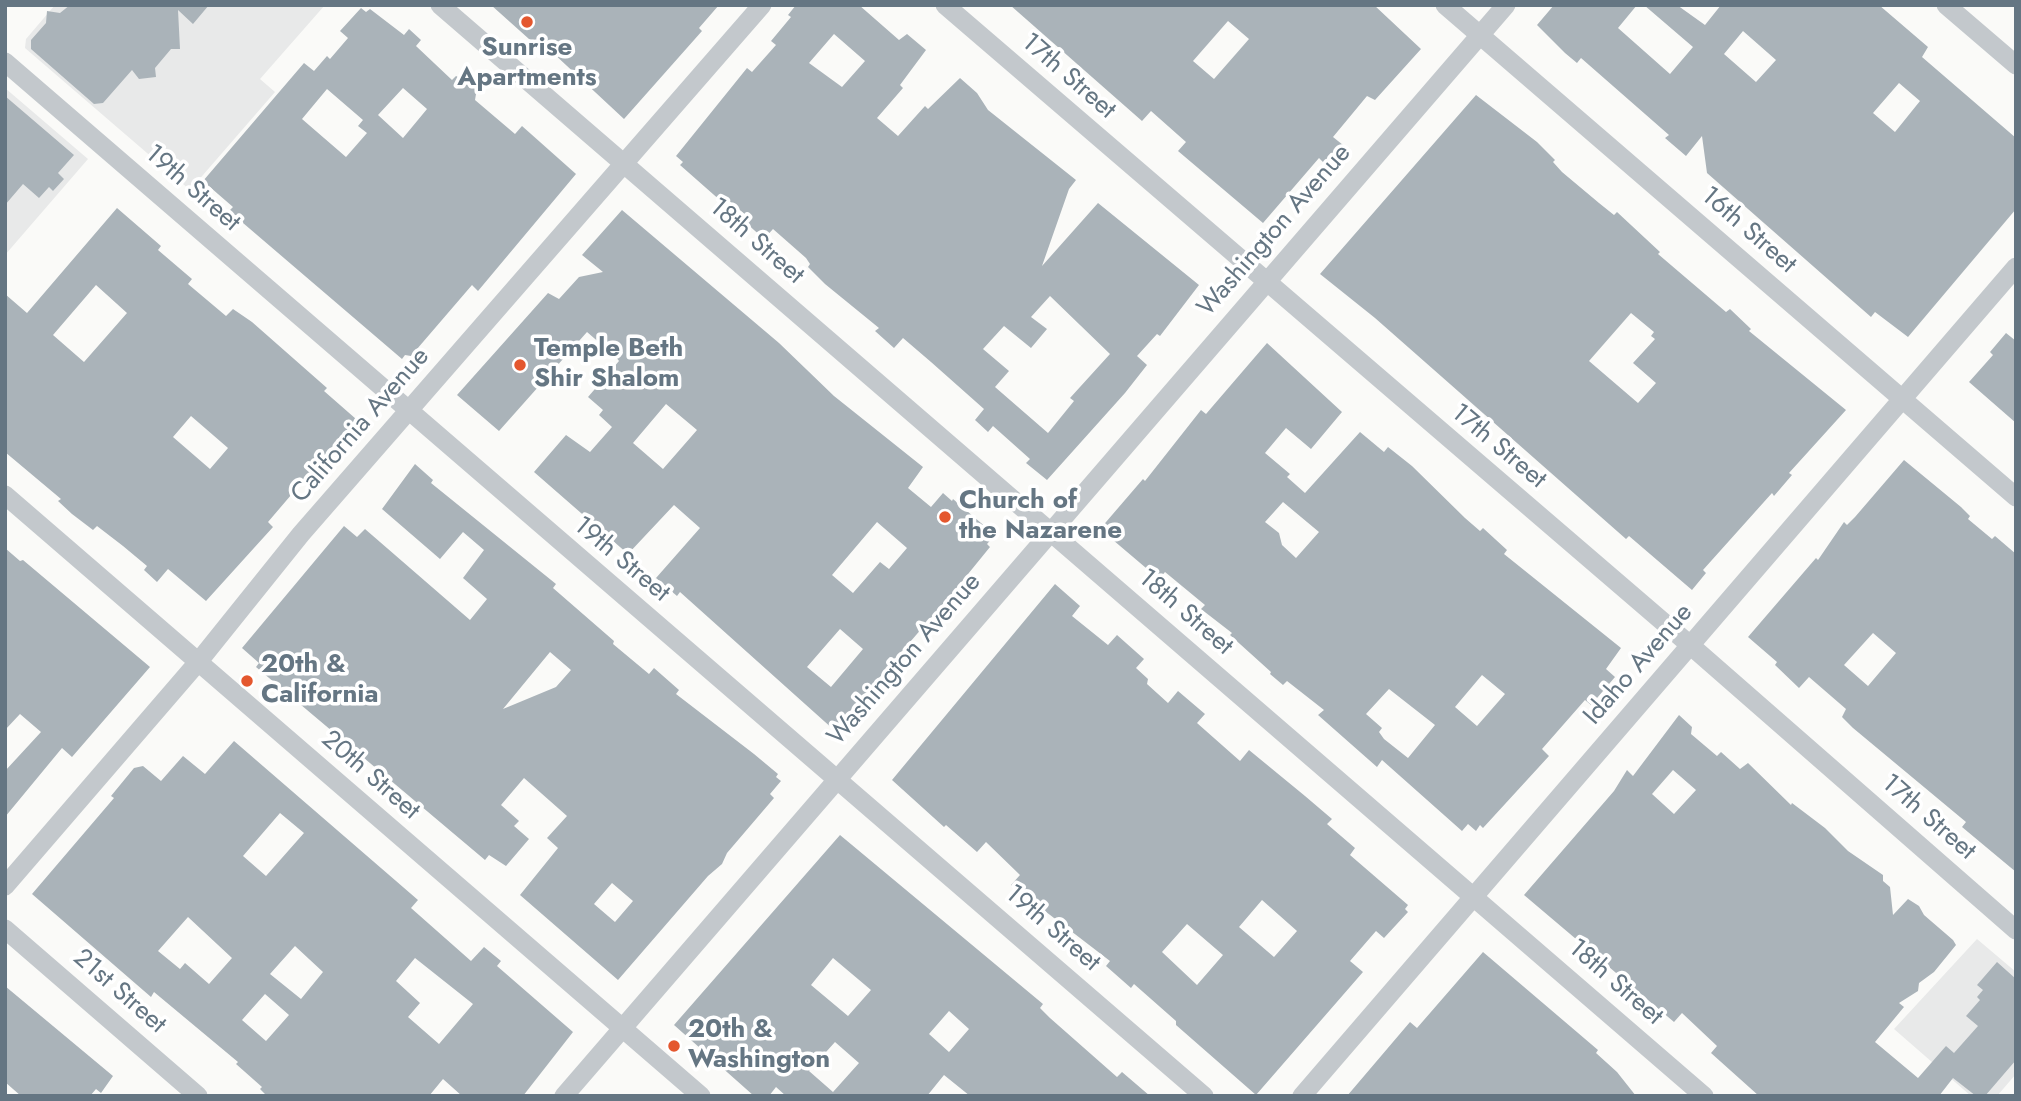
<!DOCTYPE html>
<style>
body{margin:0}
#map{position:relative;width:2021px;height:1101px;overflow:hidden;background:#fafaf8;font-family:Jost,sans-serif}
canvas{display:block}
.frame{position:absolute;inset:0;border:7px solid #657683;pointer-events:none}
</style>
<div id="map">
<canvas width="2021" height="1101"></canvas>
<div class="frame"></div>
</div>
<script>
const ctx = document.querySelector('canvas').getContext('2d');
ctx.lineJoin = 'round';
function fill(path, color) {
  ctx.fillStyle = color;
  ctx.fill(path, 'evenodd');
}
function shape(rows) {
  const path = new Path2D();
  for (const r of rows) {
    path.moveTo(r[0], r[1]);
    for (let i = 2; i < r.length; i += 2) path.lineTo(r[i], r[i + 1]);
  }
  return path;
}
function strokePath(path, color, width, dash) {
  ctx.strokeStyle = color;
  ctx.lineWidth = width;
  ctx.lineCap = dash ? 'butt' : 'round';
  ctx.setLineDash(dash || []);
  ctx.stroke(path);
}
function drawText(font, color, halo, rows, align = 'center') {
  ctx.font = font + ' Jost,sans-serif';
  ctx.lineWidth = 7;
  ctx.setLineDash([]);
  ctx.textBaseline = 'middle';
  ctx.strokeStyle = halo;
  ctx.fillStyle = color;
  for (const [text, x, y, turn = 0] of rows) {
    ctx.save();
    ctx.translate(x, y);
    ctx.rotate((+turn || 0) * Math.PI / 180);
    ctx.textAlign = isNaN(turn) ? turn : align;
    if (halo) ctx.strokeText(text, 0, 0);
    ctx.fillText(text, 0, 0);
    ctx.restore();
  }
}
fill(shape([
 [55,5,325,5,260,79,275,92,190,190,25,48,26,39],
 [5,88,88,159,5,255],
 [1977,939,2016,972,2016,1074,1997,1096,1971,1096,1894,1029]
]), '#e8e9e9');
fill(shape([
 [70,5,209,5,193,24,178,10,180,49,171,49,155,68,156,77,139,79,132,70,103,103,94,104,31,49,31,40,46,23,47,11,60,13],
 [491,5,719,5,699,28,702,31,624,119,552,52,529,39],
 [796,5,859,5,899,40,907,34,926,50,900,85,903,88,877,118,898,136,925,106,928,109,960,78,977,93,988,110,1076,180,1069,189,1042,266,1098,203,1199,285,1160,336,1157,334,1137,356,1147,365,1125,393,1047,480,1026,463,1030,459,993,426,988,432,975,420,984,409,931,362,903,338,894,348,875,331,879,328,825,284,808,267,810,264,806,258,773,229,764,239,744,221,748,217,726,198,722,202,680,165,683,162,676,156,747,68,752,72,776,45,771,41,791,17,788,15],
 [834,34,865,61,842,87,809,63],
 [1050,296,1110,354,1070,398,1074,401,1048,433,995,387,1009,371,983,349,1004,326,1031,348,1047,329,1031,317],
 [1010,5,1374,5,1421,49,1375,100,1367,96,1333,137,1343,145,1326,165,1319,158,1263,223,1178,151,1186,142,1151,111,1142,121],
 [1228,21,1249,39,1214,79,1193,61],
 [1554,5,1637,5,1618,28,1670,74,1693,47,1644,5,1677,5,1705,25,1721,5,1879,5,1928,47,1922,57,2016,138,2016,209,1908,337,1875,312,1871,317,1707,173,1702,136,1686,156,1665,138,1669,135,1581,58,1577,63,1565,53,1537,25],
 [1743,31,1776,60,1756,82,1724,54],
 [1899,83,1920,101,1895,132,1873,113],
 [361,8,366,12,370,9,404,35,409,29,421,40,416,46,452,80,456,76,462,79,464,77,477,88,475,100,515,134,522,126,576,174,478,291,472,285,411,356,405,355,402,359,229,211,233,207,203,181,304,63,314,71,327,56,330,59,348,38,340,31],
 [403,88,427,109,403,138,378,115],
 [327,89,363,120,358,126,367,133,346,157,302,119],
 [1476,95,1537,142,1555,160,1553,162,1562,172,1599,203,1614,215,1617,212,1660,252,1658,254,1726,312,1730,309,1751,329,1749,331,1846,410,1789,473,1792,475,1774,496,1772,493,1703,570,1706,573,1692,590,1629,536,1626,539,1375,318,1320,274],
 [1631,313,1654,332,1651,336,1655,339,1633,363,1656,383,1638,403,1589,361],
 [5,96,74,155,58,173,64,179,53,191,49,187,39,198,23,184,5,205],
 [117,208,161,246,158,250,192,279,188,284,226,316,233,309,252,322,327,388,324,391,356,419,268,522,273,527,206,601,168,569,157,582,144,570,147,566,123,546,97,526,93,530,72,514,58,501,61,499,5,452,5,294,27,313],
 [96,285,127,313,84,362,53,335],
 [191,416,228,448,210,469,173,437],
 [622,210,779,343,834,396,923,467,908,488,931,507,943,493,952,501,953,499,995,535,987,544,990,547,955,590,834,730,680,592,677,596,656,578,700,528,674,505,628,554,534,472,566,435,590,452,612,427,599,415,603,410,588,397,619,361,616,357,587,332,499,431,457,395,548,293,559,299,579,277,603,272,582,255],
 [666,404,697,430,663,469,633,443],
 [877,522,907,548,889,569,880,562,853,593,832,575],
 [840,629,863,649,831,687,807,667],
 [2006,333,2016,341,2016,423,1969,382,1993,355,1990,352],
 [1267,343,1342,412,1311,449,1286,428,1265,453,1290,474,1287,477,1305,493,1360,432,1384,452,1388,447,1412,466,1465,518,1480,531,1483,528,1507,550,1504,554,1621,648,1606,669,1615,677,1591,705,1585,700,1542,749,1549,756,1483,828,1480,825,1476,831,1468,824,1462,831,1382,760,1377,767,1318,715,1324,710,1287,681,1283,685,1270,674,1271,672,1230,635,1232,633,1201,609,1205,605,1165,572,1159,579,1100,529,1143,479,1145,481,1201,410,1206,414],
 [1283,502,1319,532,1296,558,1282,545,1279,533,1265,522],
 [1482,675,1505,694,1477,726,1455,707],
 [1389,689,1435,725,1408,758,1384,739,1379,732,1382,728,1366,714],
 [1904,460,1961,507,1970,516,1968,519,1992,539,1995,536,2016,554,2016,872,1962,827,1966,822,1853,728,1842,717,1846,709,1809,677,1799,688,1775,665,1777,662,1748,637,1816,558,1818,560,1844,522,1847,525,1855,517],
 [1873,633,1896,653,1868,686,1844,665],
 [415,464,433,480,431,483,556,584,553,588,614,641,613,644,649,674,654,668,679,690,676,694,754,754,778,774,776,777,781,781,770,794,774,798,727,853,722,864,708,876,618,980,520,895,558,848,547,838,567,816,524,778,501,805,519,821,514,826,529,839,506,866,489,855,485,860,256,667,259,663,242,648,344,526,357,537,365,529,470,620,487,599,463,578,484,550,463,532,440,559,382,509],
 [550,652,571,670,556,687,503,709],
 [612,883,633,901,615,922,594,904],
 [5,548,20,561,23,560,150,667,72,757,62,748,5,817,5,771,41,732,20,714,5,730],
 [1055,584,1080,606,1072,616,1108,645,1117,635,1144,659,1136,668,1148,679,1147,684,1168,703,1178,691,1205,714,1197,723,1240,761,1249,750,1305,796,1332,819,1327,824,1355,848,1350,855,1408,905,1405,909,1408,912,1384,938,1376,931,1350,961,1363,972,1256,1095,1176,1025,1176,1021,1134,984,1131,988,1106,966,1110,961,1011,885,1020,875,986,842,977,852,946,825,944,827,892,780],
 [1262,900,1297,931,1274,957,1239,927],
 [1187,924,1223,955,1197,985,1162,952],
 [1679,715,1692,727,1691,734,1717,756,1721,752,1740,769,1748,763,1791,805,1792,803,1825,828,1848,851,1883,875,1883,881,1890,887,1893,915,1908,899,1919,906,1924,915,1953,940,1956,945,1934,972,1919,983,1918,991,1899,1003,1904,1007,1875,1042,1918,1078,1946,1046,1954,1053,1978,1026,1966,1016,1980,1000,1977,997,1983,990,1977,985,1997,962,2016,979,2016,1060,1985,1096,1976,1096,1953,1078,1939,1096,1759,1096,1711,1053,1717,1046,1682,1013,1674,1022,1524,895,1614,791,1627,770,1633,776],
 [1673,770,1696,790,1674,814,1652,794],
 [234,741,418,900,411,908,471,961,484,947,501,961,497,966,573,1032,523,1096,462,1096,443,1079,429,1096,267,1096,260,1089,262,1087,236,1064,238,1062,154,992,151,997,32,894,114,798,111,796,134,768,143,766,161,781,183,756,205,774],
 [280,813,304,833,266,876,243,856],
 [188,917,232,958,209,984,185,963,180,969,158,951],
 [295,946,323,972,301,999,270,974],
 [415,958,473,1004,439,1044,408,1017,420,1003,396,981],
 [265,994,289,1015,266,1041,242,1020],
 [840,835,1043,1004,1040,1008,1050,1018,1117,1077,1122,1072,1150,1096,970,1096,944,1075,927,1096,786,1096,776,1087,769,1096,754,1096,674,1025],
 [833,958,871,990,848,1016,811,985],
 [949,1011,969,1029,949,1052,929,1034],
 [835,1042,859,1063,833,1092,809,1071],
 [1483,952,1598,1050,1596,1053,1617,1072,1636,1096,1347,1096,1410,1022,1417,1028],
 [5,986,113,1076,101,1093,96,1089,90,1096,21,1096,5,1082]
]), '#aab3b9');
strokePath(shape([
 [440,5,1704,1096],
 [945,5,1690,645,2016,930],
 [1445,5,2016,497],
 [1946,5,2016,65],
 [5,62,1204,1096],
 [5,495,701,1096],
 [5,886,199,661,301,534,762,5],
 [5,929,198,1096],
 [564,1096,1506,5],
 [1302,1096,2016,267]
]), '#c3c8cc', 19);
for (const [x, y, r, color] of [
 [527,22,7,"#e4572e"],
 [520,365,7,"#e4572e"],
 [945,517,7,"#e4572e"],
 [247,681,7,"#e4572e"],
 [674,1046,7,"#e4572e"]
]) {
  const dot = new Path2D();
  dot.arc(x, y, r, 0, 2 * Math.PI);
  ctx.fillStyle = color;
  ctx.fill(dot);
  strokePath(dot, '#fff', 2.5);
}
drawText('bold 26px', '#657683', '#fff', [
 ["Sunrise",527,49,"center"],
 ["Apartments",527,79,"center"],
 ["Temple Beth",534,350],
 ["Shir Shalom",534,380],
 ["Church of",959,502],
 ["the Nazarene",959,532],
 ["20th &",261,666],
 ["California",261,696],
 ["20th &",688,1031],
 ["Washington",688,1061]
], 'left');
drawText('26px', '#657683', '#fff', [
 ["17th Street",1068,77,41],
 ["19th Street",192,189,41],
 ["Washington Avenue",1275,231,-49],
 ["16th Street",1748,231,41],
 ["18th Street",756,242,41],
 ["California Avenue",361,426,-49],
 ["17th Street",1498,447,40],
 ["19th Street",621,560,40],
 ["18th Street",1185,613,41],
 ["Washington Avenue",905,660,-49],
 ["Idaho Avenue",1639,665,-49],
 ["20th Street",370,776,41],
 ["17th Street",1928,818,41],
 ["19th Street",1052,929,41],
 ["18th Street",1615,983,41],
 ["21st Street",119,992,41]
]);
</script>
